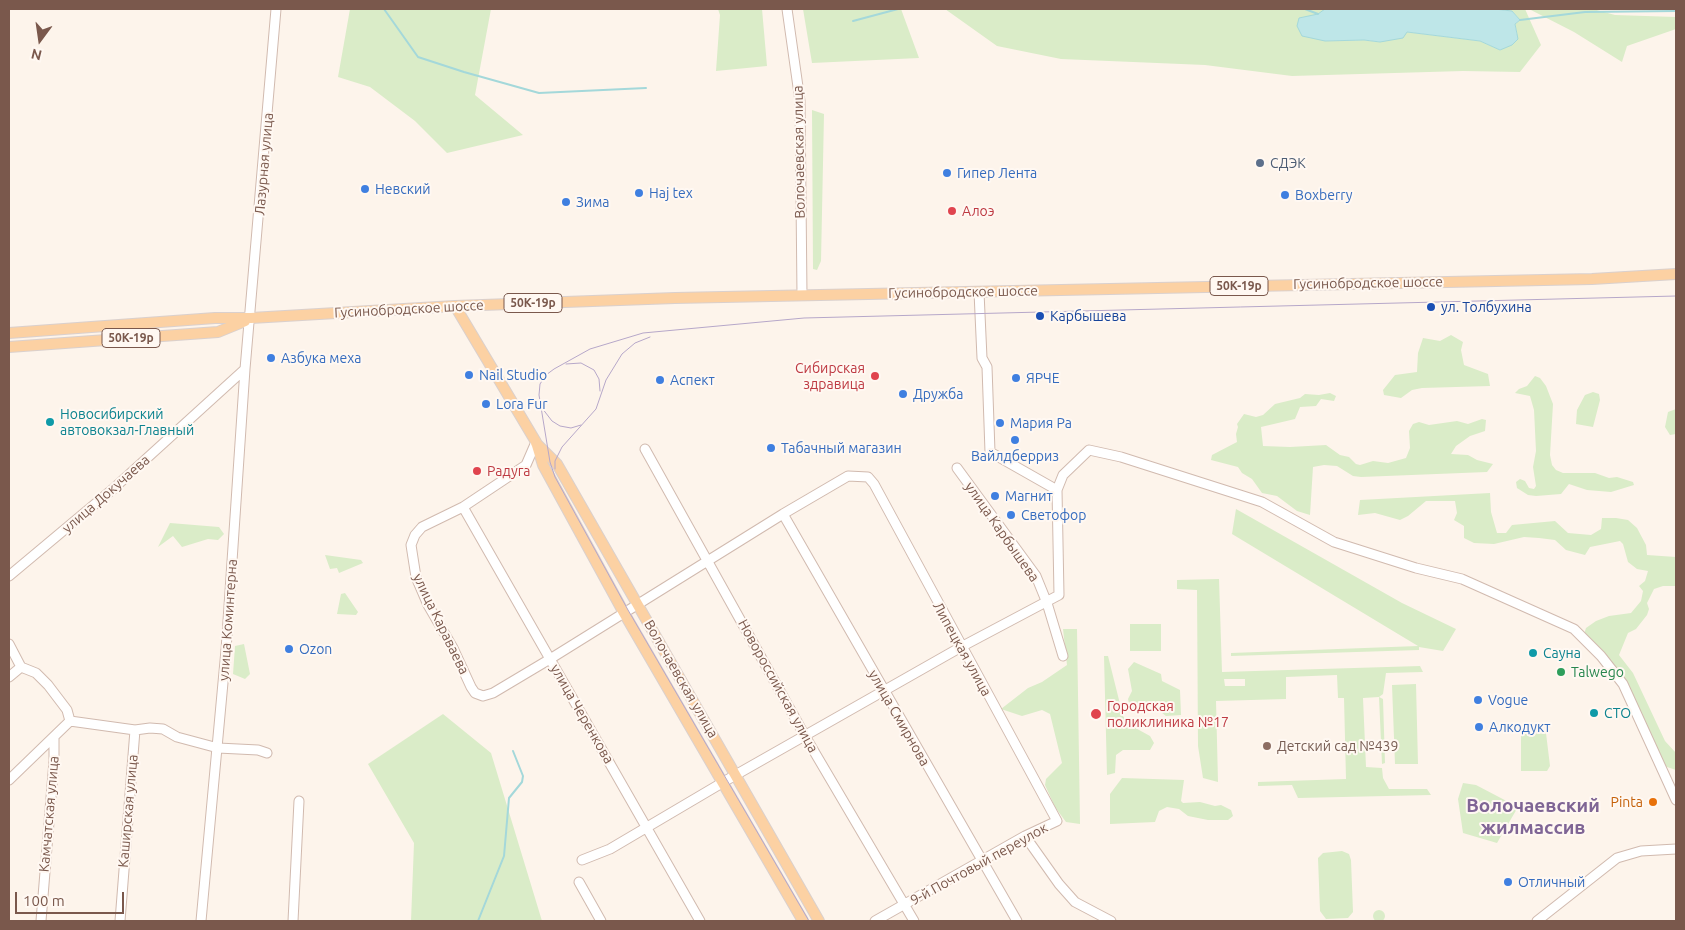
<!DOCTYPE html>
<meta charset="utf-8">
<style>
body{margin:0}
#map{position:relative;width:1685px;height:930px;overflow:hidden;background:#fdf4eb;font-family:Ubuntu,sans-serif}
canvas{display:block}
.frame{position:absolute;inset:0;border:10px solid #7a584c;pointer-events:none}
.north{position:absolute;left:15px;top:15px;width:50px;height:50px;-webkit-text-stroke:4px #fff8f2;paint-order:stroke;rotate:194deg;font-size:14px;font-weight:700;line-height:20px;text-align:center;color:#7a584c}
.north::after{content:'';display:block;margin:auto;width:18px;height:22px;background:#7a584c;clip-path:polygon(50% 0,100% 100%,50% 72%,0 100%)}
.scale{position:absolute;left:15px;top:892px;width:109px;height:22px;box-sizing:border-box;border:2px solid #7a584c;border-top:0;padding-left:6px;font-size:15px;line-height:18px;white-space:nowrap;color:#7a584c;-webkit-text-stroke:4px #fff8f2;paint-order:stroke}
</style>
<div id="map">
<canvas width="1685" height="930"></canvas>
<div class="frame"></div>
<div class="north">N</div>
<div class="scale">100 m</div>
</div>
<script>
const ctx = document.querySelector('canvas').getContext('2d');
ctx.lineJoin = 'round';
function fill(path, color) {
  ctx.fillStyle = color;
  ctx.fill(path, 'evenodd');
}
function shape(rows) {
  const path = new Path2D();
  for (const r of rows) {
    if (r.length === 3) {
      path.moveTo(r[0] + r[2], r[1]);
      path.arc(r[0], r[1], r[2], 0, 2 * Math.PI);
      continue;
    }
    path.moveTo(r[0], r[1]);
    for (let i = 2; i < r.length; i += 2) path.lineTo(r[i], r[i + 1]);
  }
  return path;
}
function strokePath(path, color, width, dash) {
  ctx.strokeStyle = color;
  ctx.lineWidth = width;
  ctx.lineCap = dash ? 'butt' : 'round';
  ctx.setLineDash(dash || []);
  ctx.stroke(path);
}
function drawText(font, color, halo, rows, align = 'center') {
  ctx.font = font + ' Ubuntu,sans-serif';
  ctx.lineWidth = 4;
  ctx.setLineDash([]);
  ctx.textBaseline = 'middle';
  ctx.strokeStyle = halo;
  ctx.fillStyle = color;
  for (const [text, x, y, turn = 0] of rows) {
    ctx.save();
    ctx.translate(x, y);
    ctx.rotate((+turn || 0) * Math.PI / 180);
    ctx.textAlign = isNaN(turn) ? turn : align;
    if (halo) ctx.strokeText(text, 0, 0);
    ctx.fillText(text, 0, 0);
    ctx.restore();
  }
}
fill(shape([
 [350,9,491,9,475,95,523,135,447,153,415,121,370,87,338,77],
 [718,9,762,9,767,66,716,71,720,15],
 [803,9,901,9,919,58,812,63],
 [945,9,1325,9,1325,41,1364,40,1380,42,1407,32,1480,41,1500,50,1517,34,1515,24,1520,20,1512,11,1495,9,1525,9,1541,45,1520,72,1463,71,1292,76,1205,65,1061,59,997,46],
 [1529,9,1593,9,1615,15,1676,17,1676,29,1627,46,1622,62,1574,32],
 [812,110,824,114,821,261,817,270,813,269],
 [1451,335,1463,342,1461,350,1464,365,1488,374,1490,386,1422,388,1412,390,1401,398,1384,395,1383,390,1395,375,1417,372,1418,353,1423,338,1440,341],
 [1535,376,1540,378,1546,386,1553,404,1550,455,1552,465,1556,470,1563,473,1595,473,1609,478,1617,477,1633,482,1634,485,1611,492,1587,490,1569,484,1561,494,1536,496,1528,495,1517,488,1516,482,1520,479,1525,481,1529,488,1534,489,1536,486,1533,467,1536,451,1534,410,1530,396,1515,393,1519,389,1527,386],
 [1593,392,1599,394,1600,400,1593,427,1576,424,1577,410,1585,395],
 [1330,393,1336,396,1334,401,1321,399,1316,406,1300,407,1295,419,1261,427,1263,446,1290,447,1326,445,1340,455,1349,457,1356,464,1360,465,1373,461,1388,463,1406,458,1410,448,1409,431,1413,424,1419,422,1429,425,1457,421,1468,424,1482,419,1486,420,1485,431,1470,436,1456,446,1451,454,1468,455,1477,460,1493,464,1487,472,1361,477,1353,476,1337,466,1324,465,1313,467,1310,515,1297,511,1277,496,1262,493,1252,479,1242,473,1238,467,1211,460,1212,455,1237,442,1236,434,1238,427,1237,424,1244,414,1256,417,1263,415,1275,404,1300,398,1305,394,1319,395],
 [1676,409,1676,434,1670,435,1665,427,1668,412],
 [1490,493,1491,512,1497,533,1506,533,1512,525,1555,521,1568,533,1591,535,1601,529,1602,518,1616,518,1628,520,1637,528,1646,545,1647,555,1676,557,1676,586,1663,586,1654,589,1647,603,1649,609,1647,615,1636,629,1628,633,1619,655,1633,673,1665,741,1676,753,1676,770,1664,766,1631,694,1584,634,1586,628,1596,621,1609,616,1631,613,1641,601,1643,591,1639,586,1645,581,1648,571,1637,569,1628,562,1623,544,1620,541,1590,547,1585,555,1566,550,1555,540,1539,538,1524,537,1494,544,1474,543,1464,538,1464,526,1454,520,1457,513,1455,501,1426,501,1408,516,1400,520,1375,513,1358,515,1360,500],
 [1236,509,1402,603,1456,629,1443,651,1419,647,1419,650,1231,656,1231,653,1418,646,1232,534],
 [170,523,219,527,224,534,218,540,208,539,182,547,173,536,158,547],
 [325,555,361,560,363,563,339,573,337,568,330,569],
 [1219,579,1222,672,1420,666,1423,672,1386,673,1383,694,1379,697,1383,699,1385,763,1382,764,1379,697,1363,698,1366,767,1382,768,1383,778,1389,789,1427,789,1431,795,1298,798,1292,785,1258,786,1258,782,1346,779,1344,698,1338,698,1337,675,1286,677,1286,699,1216,701,1218,782,1203,778,1198,746,1197,590,1177,589,1177,580],
 [1224,679,1245,679,1245,686,1225,686],
 [345,593,358,612,356,615,337,614,341,594],
 [1130,624,1161,624,1161,651,1130,651],
 [1063,629,1077,629,1080,824,1066,822,1055,807,1045,785,1046,779,1062,763,1050,714,1042,710,1022,716,1001,709,1028,688,1042,682,1067,665],
 [244,644,250,674,245,679,233,674,235,646],
 [1104,656,1108,656,1123,716,1130,725,1150,736,1154,743,1150,750,1123,750,1116,755,1115,773,1107,775],
 [1134,662,1161,674,1162,681,1180,690,1181,715,1166,716,1152,705,1136,712,1130,708,1128,699,1132,691,1128,669],
 [1416,684,1418,764,1395,764,1392,685],
 [443,714,491,753,542,921,411,921,414,843,368,764],
 [1546,733,1550,766,1547,771,1521,771,1521,734],
 [1122,778,1184,780,1181,801,1183,803,1200,802,1215,806,1221,805,1231,810,1233,816,1228,820,1208,820,1188,816,1179,809,1167,807,1159,811,1155,822,1110,824,1110,794],
 [1463,783,1476,785,1518,807,1497,843,1463,833,1458,799],
 [1342,851,1349,854,1351,860,1353,912,1348,918,1326,919,1320,911,1318,858,1323,853],
 [1379,916,6]
]), '#daecc8');
const water = shape([
 [1325,9,1495,9,1512,11,1520,20,1515,24,1518,39,1512,45,1500,50,1480,41,1407,32,1403,38,1380,42,1364,40,1325,41,1302,36,1297,26,1299,18,1318,14,1325,9]
]);
fill(water, '#bee6e8');
strokePath(water, '#a4d8da', 1);
strokePath(shape([
 [384,9,418,57,464,72,539,93,646,88],
 [1305,9,1318,14],
 [1520,20,1585,12,1676,11],
 [853,21,898,9],
 [478,921,504,856,509,798,522,782,523,776,513,751]
]), '#a4d8da', 2);
const minor = shape([
 [787,9,800,101,802,295],
 [979,292,982,358,987,367,990,452,1057,490,1063,475,1089,450,1121,457,1262,502,1334,542,1416,568,1462,579,1574,629,1601,656,1623,684,1676,800],
 [536,442,526,465,463,507,422,527,415,535,411,545,416,577,428,605,453,648,471,687,475,693,483,696,493,693,550,659,783,514,848,476,868,477,874,484,1057,821,1025,836,875,921],
 [645,449,805,736,914,921],
 [957,468,1036,576,1047,603,1063,656],
 [463,507,700,921],
 [783,514,1017,921],
 [9,576,113,489,245,369],
 [9,644,21,667,36,673,48,685,67,710,70,721,135,730,150,728,163,729,177,737,218,748,258,750,267,753],
 [9,677,21,667],
 [9,780,70,721],
 [1025,836,1059,884,1075,902,1111,921],
 [582,860,610,849,732,777,961,647,1059,595,1057,490],
 [579,882,601,921],
 [41,921,54,761,54,738],
 [120,921,135,730],
 [201,921,226,650,245,369,276,9],
 [293,921,299,801],
 [1537,921,1617,858,1641,851,1676,849]
]);
const major = shape([
 [455,306,536,442,543,465,624,613,803,921],
 [9,333,215,318,251,318,455,306,675,298,1592,279,1676,274],
 [9,347,218,332,245,321],
 [536,443,557,464,819,921]
]);
strokePath(minor, '#d1baaf', 11);
strokePath(major, '#dad0cd', 12);
strokePath(minor, '#fff', 9);
strokePath(major, '#fcd1a3', 10);
strokePath(shape([
 [566,364,581,363,594,370,599,379,600,391],
 [542,408,552,421,560,426,571,428,581,425],
 [555,469,555,461,562,447,596,409,606,380,622,354,635,343,650,337],
 [809,921,628,610,555,477,550,462,539,395,540,384,546,375,554,369,590,349,643,333,804,318,1676,296]
]), '#b6a7c9', 1);
for (const [x, y, r, color] of [
 [1260,163,5,"#5c6f8a"],
 [947,173,5,"#3f7fe0"],
 [365,189,5,"#3f7fe0"],
 [639,193,5,"#3f7fe0"],
 [1285,195,5,"#3f7fe0"],
 [566,202,5,"#3f7fe0"],
 [952,211,5,"#e0444e"],
 [1431,307,5,"#1a4fb4"],
 [1040,316,5,"#1a4fb4"],
 [271,358,5,"#3f7fe0"],
 [469,375,5,"#3f7fe0"],
 [875,376,5,"#e0444e"],
 [1016,378,5,"#3f7fe0"],
 [660,380,5,"#3f7fe0"],
 [903,394,5,"#3f7fe0"],
 [486,404,5,"#3f7fe0"],
 [50,422,5,"#0f9aa8"],
 [1000,423,5,"#3f7fe0"],
 [1015,440,5,"#3f7fe0"],
 [771,448,5,"#3f7fe0"],
 [477,471,5,"#e0444e"],
 [995,496,5,"#3f7fe0"],
 [1011,515,5,"#3f7fe0"],
 [289,649,5,"#3f7fe0"],
 [1533,653,5,"#0f9aa8"],
 [1561,672,5,"#2e9e5b"],
 [1478,700,5,"#3f7fe0"],
 [1594,713,5,"#0f9aa8"],
 [1096,714,6,"#e0444e"],
 [1479,727,5,"#3f7fe0"],
 [1267,746,5,"#8d6e63"],
 [1653,802,5,"#e8710a"],
 [1508,882,5,"#3f7fe0"]
]) {
  const dot = new Path2D();
  dot.arc(x, y, r, 0, 2 * Math.PI);
  ctx.fillStyle = color;
  ctx.fill(dot);
  strokePath(dot, '#fff8f2', 2);
}
for (const [x, y, w] of [
 [1239,286,58],
 [533,303,58],
 [131,338,58]
]) {
  const box = new Path2D();
  box.roundRect(x - w / 2, y - 9.5, w, 19, 4);
  ctx.fillStyle = '#fff8f2';
  ctx.fill(box);
  strokePath(box, '#7a584c', 1);
}
drawText('bold 12px', '#7a584c', null, [
 ["50К-19р",1239,286],
 ["50К-19р",533,303],
 ["50К-19р",131,338]
]);
drawText('14px', '#7a584c', '#fff8f2', [
 ["Волочаевская улица",799,152,-91],
 ["Лазурная улица",264,164,-85],
 ["Гусинобродское шоссе",1368,283,-1],
 ["Гусинобродское шоссе",963,292,-1],
 ["Гусинобродское шоссе",409,309,-3],
 ["улица Докучаева",106,494,-41],
 ["улица Карбышева",1002,532,55],
 ["улица Коминтерна",228,620,-86],
 ["улица Караваева",441,624,64],
 ["Липецкая улица",962,649,61],
 ["Волочаевская улица",681,679,60],
 ["Новороссийская улица",778,686,61],
 ["улица Черенкова",582,714,60],
 ["улица Смирнова",899,718,60],
 ["Каширская улица",128,811,-85],
 ["Камчатская улица",49,814,-85],
 ["9-й Почтовый переулок",979,864,-29]
]);
drawText('14px', '#4e5e75', '#fff8f2', [
 ["СДЭК",1270,163]
], 'left');
drawText('14px', '#366cbe', '#fff8f2', [
 ["Гипер Лента",957,173],
 ["Невский",375,189],
 ["Haj tex",649,193],
 ["Boxberry",1295,195],
 ["Зима",576,202],
 ["Азбука меха",281,358],
 ["Nail Studio",479,375],
 ["ЯРЧЕ",1026,378],
 ["Аспект",670,380],
 ["Дружба",913,394],
 ["Lora Fur",496,404],
 ["Мария Ра",1010,423],
 ["Табачный магазин",781,448],
 ["Вайлдберриз",1015,456,"center"],
 ["Магнит",1005,496],
 ["Светофор",1021,515],
 ["Ozon",299,649],
 ["Vogue",1488,700],
 ["Алкодукт",1489,727],
 ["Отличный",1518,882]
], 'left');
drawText('14px', '#be3a42', '#fff8f2', [
 ["Алоэ",962,211],
 ["Сибирская",865,368,"right"],
 ["здравица",865,384,"right"],
 ["Радуга",487,471],
 ["Городская",1107,706],
 ["поликлиника №17",1107,722]
], 'left');
drawText('14px', '#164399', '#fff8f2', [
 ["ул. Толбухина",1441,307],
 ["Карбышева",1050,316]
], 'left');
drawText('14px', '#0d838f', '#fff8f2', [
 ["Новосибирский",60,414],
 ["автовокзал-Главный",60,430],
 ["Сауна",1543,653],
 ["СТО",1604,713]
], 'left');
drawText('14px', '#27864d', '#fff8f2', [
 ["Talwego",1571,672]
], 'left');
drawText('14px', '#785e54', '#fff8f2', [
 ["Детский сад №439",1277,746]
], 'left');
drawText('14px', '#c56008', '#fff8f2', [
 ["Pinta",1643,802]
], 'right');
drawText('bold 19px', '#7f6595', '#fff8f2', [
 ["Волочаевский",1533,806],
 ["жилмассив",1533,828]
]);
</script>
